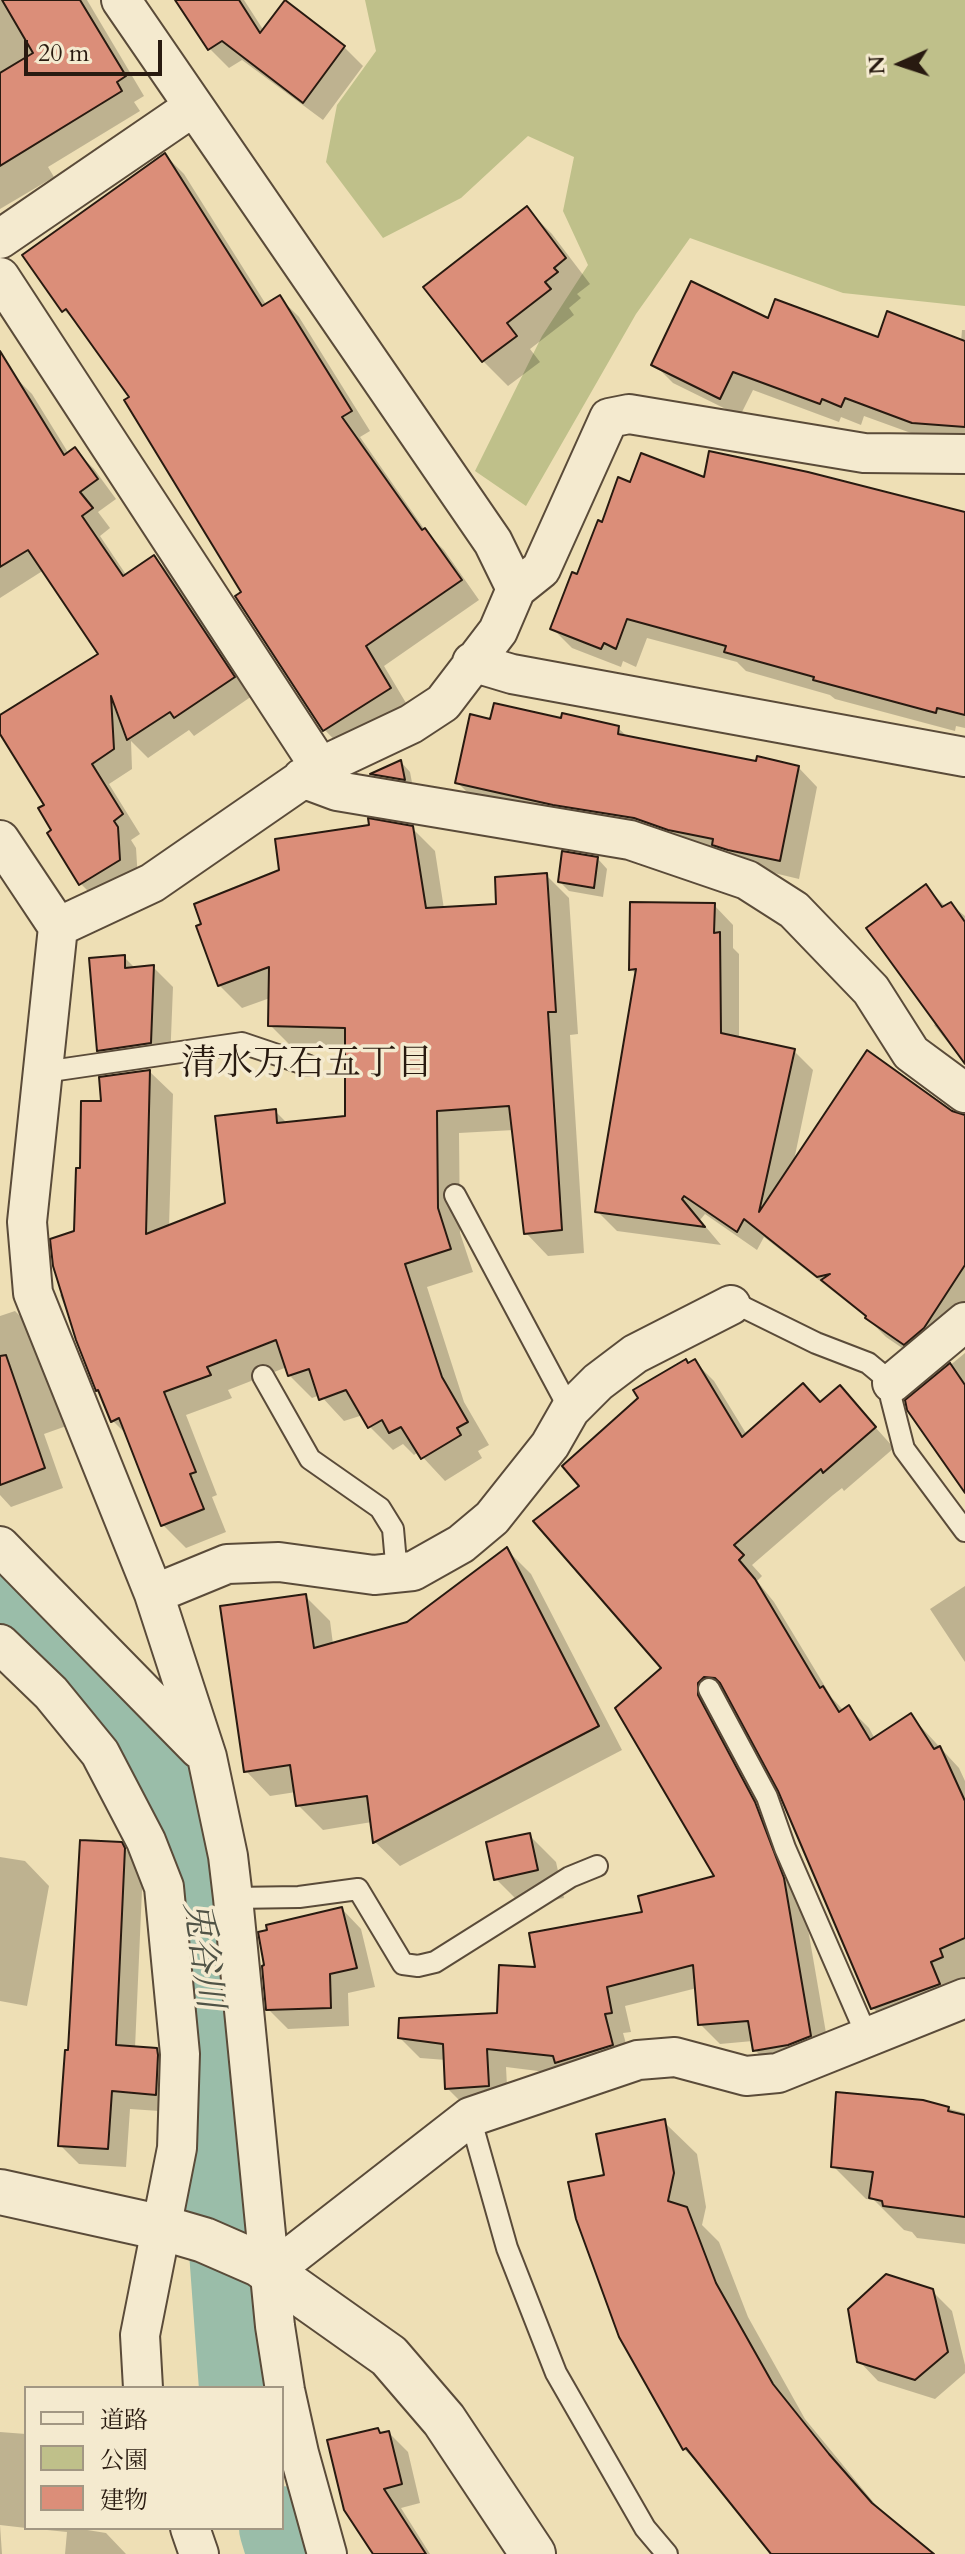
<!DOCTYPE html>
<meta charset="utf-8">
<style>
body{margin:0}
#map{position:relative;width:965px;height:2554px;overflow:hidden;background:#eedfb5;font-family:Cardo,"Noto Serif JP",serif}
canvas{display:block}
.legend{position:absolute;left:24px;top:2386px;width:260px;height:144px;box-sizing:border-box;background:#f4eacf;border:2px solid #a29783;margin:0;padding:10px 14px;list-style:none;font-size:24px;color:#281a10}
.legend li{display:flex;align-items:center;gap:16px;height:40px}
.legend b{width:40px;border:2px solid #a29783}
.north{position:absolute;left:861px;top:24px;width:80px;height:80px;-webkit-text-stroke:6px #f4eacf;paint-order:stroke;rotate:267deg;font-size:22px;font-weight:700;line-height:32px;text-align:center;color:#281a10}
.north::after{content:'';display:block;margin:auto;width:28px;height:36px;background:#281a10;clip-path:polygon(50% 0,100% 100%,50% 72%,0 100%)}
.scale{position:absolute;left:24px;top:40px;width:138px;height:36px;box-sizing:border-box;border:4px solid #281a10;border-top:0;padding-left:10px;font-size:24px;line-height:28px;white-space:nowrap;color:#281a10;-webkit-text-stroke:6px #f4eacf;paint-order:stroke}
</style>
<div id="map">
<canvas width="965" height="2554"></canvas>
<ul class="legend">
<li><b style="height:10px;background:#f4eacf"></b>道路</li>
<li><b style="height:22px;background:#bfc08a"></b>公園</li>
<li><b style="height:22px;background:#db8e79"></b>建物</li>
</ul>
<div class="north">N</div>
<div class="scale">20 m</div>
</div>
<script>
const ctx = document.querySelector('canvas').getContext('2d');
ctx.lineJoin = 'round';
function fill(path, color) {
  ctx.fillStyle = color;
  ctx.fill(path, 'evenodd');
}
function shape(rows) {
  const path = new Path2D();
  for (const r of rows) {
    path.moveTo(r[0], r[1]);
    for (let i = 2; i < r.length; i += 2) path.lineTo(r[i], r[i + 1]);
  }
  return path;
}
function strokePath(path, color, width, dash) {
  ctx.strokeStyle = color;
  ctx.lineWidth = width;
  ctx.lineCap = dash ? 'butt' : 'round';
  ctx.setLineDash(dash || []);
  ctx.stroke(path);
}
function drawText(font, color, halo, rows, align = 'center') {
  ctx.font = font + ' Cardo,"Noto Serif JP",serif';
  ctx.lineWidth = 7;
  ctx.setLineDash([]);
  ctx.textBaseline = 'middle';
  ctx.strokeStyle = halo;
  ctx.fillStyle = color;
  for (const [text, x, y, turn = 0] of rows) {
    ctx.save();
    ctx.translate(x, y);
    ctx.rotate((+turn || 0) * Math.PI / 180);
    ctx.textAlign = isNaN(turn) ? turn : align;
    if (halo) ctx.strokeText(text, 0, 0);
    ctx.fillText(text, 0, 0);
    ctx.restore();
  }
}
fill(shape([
 [365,0,965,0,965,306,843,293,690,238,636,314,526,506,475,471,542,336,588,265,563,211,574,157,528,136,461,198,383,238,326,162,337,105,376,51]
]), '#bfc08a');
fill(shape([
 [0,0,87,0,144,96,134,102,140,111,48,167,54,177,0,209],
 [178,0,244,0,264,31,344,47,363,66,323,120,242,60,229,68,210,49],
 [165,155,184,174,267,306,280,298,299,317,370,431,360,437,427,533,444,550,479,600,384,666,409,708,343,749,324,729,132,397,84,330,64,310],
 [527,209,552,234,590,284,577,294,581,298,569,308,574,315,530,349,540,362,508,386,483,361],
 [769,320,879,340,961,342,962,330,965,330,965,440,922,437,864,416,861,425,841,417,839,422,753,390,740,416,673,383,654,364],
 [13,375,32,394,69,454,75,450,94,469,116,499,98,512,110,528,100,536,127,576,154,557,173,576,252,696,194,736,189,730,148,758,131,741,132,769,109,784,140,834,131,840,136,848,138,880,100,903,81,884,49,833,54,830,47,805,0,730,0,717,101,655,44,570,0,598,0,378],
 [706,480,965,514,965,728,956,726,955,731,835,699,830,695,746,671,737,662,647,638,636,667,623,661,621,667,572,648,553,629,603,525,632,485],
 [492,721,563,721,618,728,629,738,758,763,798,767,817,787,799,879,477,802,458,783],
 [401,762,410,772,413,788,382,783,374,775],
 [412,828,435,851,444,909,498,906,546,875,569,898,578,1034,570,1035,584,1253,548,1256,526,1233,514,1130,459,1133,460,1233,473,1272,427,1287,464,1402,489,1445,478,1451,482,1458,445,1481,418,1452,414,1455,403,1444,393,1450,370,1427,363,1415,344,1421,320,1395,312,1398,289,1375,287,1367,228,1390,232,1398,186,1415,217,1495,212,1497,226,1532,186,1548,163,1525,129,1437,112,1420,60,1295,63,1293,76,1233,82,1170,103,1103,150,1072,173,1094,169,1227,228,1204,275,1111,288,1124,348,1118,347,1049,293,1048,270,1025,270,998,242,1008,219,985],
 [598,859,607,869,603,897,569,891,560,882],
 [926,887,946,907,950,904,965,916,965,1064,934,1025,937,1023],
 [714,905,733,925,733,948,739,954,739,1039,794,1051,813,1070,793,1165,951,1112,965,1117,965,1329,924,1363,886,1337,867,1318,764,1237,757,1250,705,1214,700,1220,721,1245,617,1231,597,1211,637,975,631,969],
 [124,957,136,969,153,967,173,987,170,1062,118,1070,99,1050],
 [15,1311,34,1330,72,1424,44,1434,63,1488,11,1507,0,1495,0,1316],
 [965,1353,965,1490,907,1401],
 [695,1362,714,1381,747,1435,821,1404,839,1387,894,1448,844,1491,842,1488,833,1495,752,1565,762,1576,757,1581,774,1602,832,1698,844,1711,849,1708,869,1728,875,1739,911,1716,959,1768,965,1781,965,1982,893,2028,873,2008,780,1790,730,1696,724,1696,803,1900,830,2056,774,2070,755,2050,753,2041,720,2044,700,2024,697,1988,625,2006,631,2032,623,2033,632,2065,570,2075,506,2067,508,2105,467,2108,447,2088,446,2060,420,2058,400,2038,499,2015,538,1970,717,1877,663,1669,582,1486],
 [507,1550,531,1574,622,1750,400,1866,375,1842,372,1822,323,1830,298,1805,296,1792,270,1796,246,1771,305,1596,330,1621,333,1644,408,1624],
 [965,1586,965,1662,930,1609],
 [529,1835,556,1862,564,1898,523,1906,496,1879],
 [121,1844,143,1868,135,2048,156,2050,175,2069,174,2112,130,2109,126,2167,79,2164,60,2145,70,2052],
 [0,1857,25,1861,49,1886,27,2006,0,2001],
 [342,1909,361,1929,375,1987,348,1993,349,2026,288,2029,268,2009],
 [923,2102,965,2113,965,2244,917,2238,912,2232,904,2230,874,2200,866,2199,833,2166],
 [664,2122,697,2154,706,2207,702,2225,719,2242,748,2317,805,2419,884,2515,931,2554,773,2554,708,2473,684,2449,606,2177],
 [932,2291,952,2311,965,2365,965,2373,935,2399,878,2381,859,2361],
 [378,2430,382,2435,389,2433,408,2452,420,2503,401,2508,430,2554,375,2554],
 [0,2432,26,2434,26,2528,0,2525,2,2554,0,2554],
 [27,2528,75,2528,106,2533,126,2554,65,2554,67,2532]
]), '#0003');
strokePath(shape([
 [0,1584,21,1602,101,1689,161,1781,197,1903,225,2169,241,2388],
 [281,2528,289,2554]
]), '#9abda9', 84);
const building = shape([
 [2,0,80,0,126,76,117,82,122,91,0,166,0,73,33,53,2,0],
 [175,0,239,0,260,33,285,0,345,46,303,103,222,41,208,50,175,0],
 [165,153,262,306,280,295,352,411,342,417,422,530,425,528,462,580,366,646,391,688,323,731,235,596,241,592,124,400,129,397,66,309,62,312,22,255,165,153],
 [527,206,566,258,554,268,558,272,545,282,551,289,507,323,517,336,482,362,423,287,527,206],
 [691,281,768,318,775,299,878,337,887,311,965,341,965,427,912,423,845,398,841,407,822,399,820,404,733,372,720,399,651,365,691,281],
 [0,351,64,455,75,447,98,479,80,492,93,508,82,516,123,576,154,555,235,677,174,718,170,712,127,740,111,696,114,749,92,764,123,814,114,821,118,827,120,860,79,885,47,833,51,830,38,808,44,805,0,734,0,715,98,654,28,550,0,567,0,351],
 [709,451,808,472,965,512,965,715,937,708,936,713,813,680,814,677,724,652,726,646,627,619,616,649,604,643,601,649,550,629,572,572,577,574,598,520,602,522,618,477,630,482,641,453,704,477,709,451],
 [494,703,561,718,562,713,619,726,618,734,756,761,757,756,799,766,780,861,728,850,712,845,713,839,668,830,634,818,553,805,455,783,470,714,490,719,494,703],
 [401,760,405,780,370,774,401,760],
 [368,818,413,826,426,908,496,904,495,877,547,873,556,1012,548,1012,562,1230,524,1234,509,1106,437,1111,438,1208,451,1249,405,1264,442,1377,468,1422,457,1428,461,1435,421,1459,401,1427,389,1433,382,1420,368,1428,346,1390,319,1400,309,1369,288,1376,276,1340,207,1367,211,1375,164,1392,196,1472,190,1474,204,1509,161,1526,119,1418,111,1422,98,1390,96,1391,76,1340,53,1266,50,1239,74,1231,76,1168,80,1168,81,1101,101,1101,99,1077,150,1070,146,1234,225,1203,215,1116,276,1109,277,1123,345,1116,345,1028,268,1026,269,967,218,986,196,926,201,924,194,904,279,870,275,839,369,825,368,818],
 [562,851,598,857,594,888,558,882,562,851],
 [926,884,942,907,951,902,965,922,965,1064,866,928,926,884],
 [630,902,715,903,714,933,720,932,721,1033,795,1049,759,1212,867,1050,952,1111,965,1115,965,1265,924,1328,904,1345,865,1318,866,1316,821,1280,830,1274,817,1277,744,1219,737,1232,684,1196,682,1199,705,1227,595,1212,636,969,629,970,630,902],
 [125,955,125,968,154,965,151,1043,97,1051,89,958,125,955],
 [6,1355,45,1468,0,1485,0,1356,6,1355],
 [686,1359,688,1363,695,1359,742,1437,803,1383,820,1402,840,1385,876,1427,823,1473,821,1469,813,1476,734,1545,744,1555,739,1560,755,1579,820,1688,823,1686,839,1712,849,1705,870,1740,911,1713,934,1749,940,1746,965,1801,965,1938,940,1949,943,1957,931,1962,940,1984,871,2009,778,1791,720,1683,715,1678,704,1677,698,1683,698,1695,755,1802,784,1878,811,2036,788,2045,753,2051,748,2021,698,2025,693,1965,607,1987,612,2013,605,2014,613,2045,555,2063,553,2056,487,2049,489,2086,445,2089,443,2044,398,2038,399,2018,497,2013,499,1965,535,1967,529,1933,642,1912,638,1896,714,1876,615,1708,661,1668,533,1521,579,1486,562,1466,638,1398,633,1390,686,1359],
 [950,1363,965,1385,965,1493,907,1410,905,1400,950,1363],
 [507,1547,599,1726,373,1843,367,1796,296,1806,290,1765,244,1772,220,1606,306,1594,314,1648,407,1622,507,1547],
 [530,1833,538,1870,494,1880,486,1842,530,1833],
 [80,1840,122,1842,125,1848,116,2045,157,2048,158,2055,156,2095,112,2091,108,2149,58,2146,65,2050,68,2050,80,1840],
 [342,1907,357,1968,330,1974,331,2008,266,2010,262,1966,264,1965,258,1932,267,1930,266,1925,342,1907],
 [836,2092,923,2100,949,2107,948,2111,965,2115,965,2217,883,2206,882,2201,869,2198,873,2172,831,2167,836,2092],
 [665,2119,674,2173,668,2201,687,2207,716,2283,773,2384,829,2454,872,2503,934,2554,771,2554,686,2448,683,2450,619,2337,576,2219,568,2182,604,2175,596,2134,665,2119],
 [886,2274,933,2289,948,2352,915,2380,857,2362,848,2309,886,2274],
 [378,2428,380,2433,389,2431,402,2484,384,2489,426,2554,373,2554,344,2510,327,2440,378,2428]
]);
fill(building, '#db8e79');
strokePath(building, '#281a10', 2);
const service = shape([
 [44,1072,242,1043,307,1065],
 [455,1195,570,1410],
 [731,1305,745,1308,816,1343,868,1363,892,1383,891,1398,904,1449,965,1531],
 [263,1376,310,1459,380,1508,393,1529,397,1574],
 [709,1689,767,1797,785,1848,867,2036],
 [233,1898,299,1897,358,1889,403,1964,418,1966,435,1962,570,1877,597,1866],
 [470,2117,507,2248,556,2373,645,2528,667,2554]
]);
const minor = shape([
 [121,0,493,542,516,589],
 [0,239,193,107],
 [0,277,320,767],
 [472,662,512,674,965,757],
 [302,778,337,791,630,840,747,880,794,910,871,990,911,1053,965,1093],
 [0,840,58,927,27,1222,33,1293,154,1594,207,1757,228,1856,233,1898,275,2326,285,2390,299,2453,327,2554],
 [58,927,152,883,320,767,411,724,443,703,498,631,516,589,541,569,609,418,629,414,864,453,965,454],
 [892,1383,965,1322],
 [0,1546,199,1749],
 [154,1594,227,1564,279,1562,374,1575,413,1571,461,1544,492,1518,550,1445,570,1410,598,1382,635,1354,731,1305],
 [0,1644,51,1693,100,1753,146,1841,164,1887,180,2054,177,2148,140,2335,143,2388],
 [271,2272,470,2117,638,2060,675,2057,746,2076,778,2073,965,1998],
 [190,2528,199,2554]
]);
const tertiary = shape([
 [0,2192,163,2228,204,2240,259,2264,389,2356,444,2420,533,2554]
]);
strokePath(service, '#5a4b39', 24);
strokePath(minor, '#5a4b39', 42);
strokePath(tertiary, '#5a4b39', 48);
strokePath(service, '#f4eacf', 20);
strokePath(minor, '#f4eacf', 38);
strokePath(tertiary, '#f4eacf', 44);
drawText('36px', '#281a10', '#f4eacf', [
 ["清水万石五丁目",307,1066]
]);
drawText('italic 36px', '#505346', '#f4eacf', [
 ["兎谷川",201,1955,82]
]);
</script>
